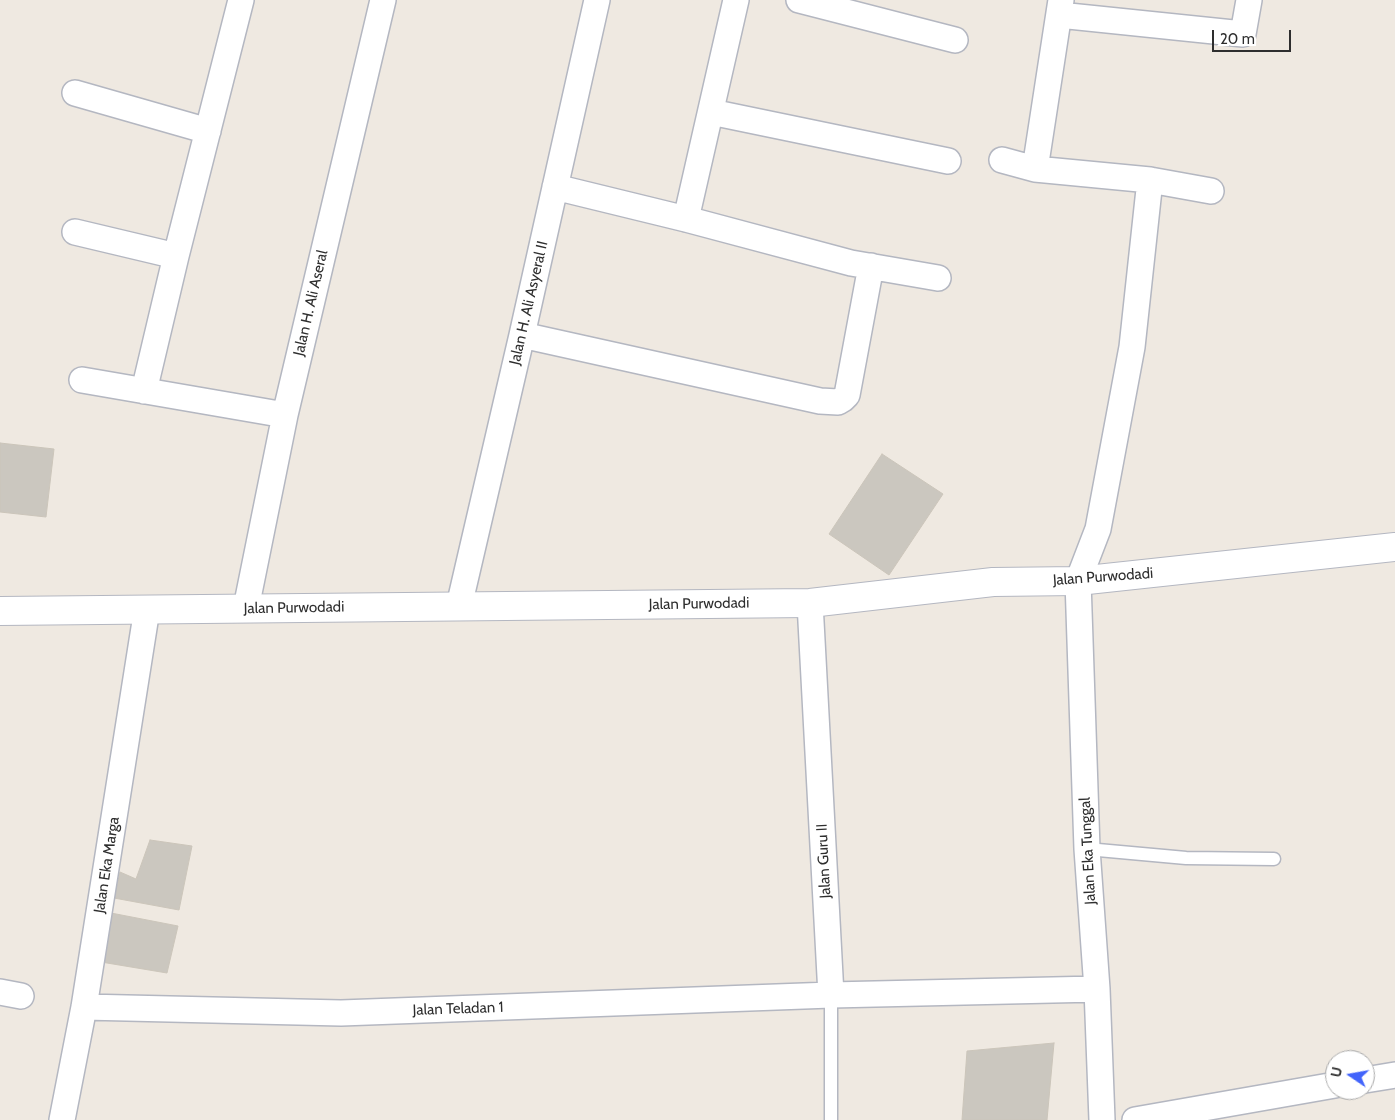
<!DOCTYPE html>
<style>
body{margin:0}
#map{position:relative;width:1395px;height:1120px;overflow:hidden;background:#efe9e1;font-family:Cabin,sans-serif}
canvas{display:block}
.north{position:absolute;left:1325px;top:1050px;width:50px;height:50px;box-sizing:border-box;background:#fff;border:1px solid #ababab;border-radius:50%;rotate:282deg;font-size:14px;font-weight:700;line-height:20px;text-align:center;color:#2e2e2e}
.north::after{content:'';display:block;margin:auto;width:18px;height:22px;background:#4264fb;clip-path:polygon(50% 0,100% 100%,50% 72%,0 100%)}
.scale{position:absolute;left:1212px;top:30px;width:79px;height:22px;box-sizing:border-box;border:2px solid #2e2e2e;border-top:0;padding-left:6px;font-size:15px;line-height:18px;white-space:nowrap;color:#2e2e2e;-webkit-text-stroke:4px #fff;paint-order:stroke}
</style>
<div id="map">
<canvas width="1395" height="1120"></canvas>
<div class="north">U</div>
<div class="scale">20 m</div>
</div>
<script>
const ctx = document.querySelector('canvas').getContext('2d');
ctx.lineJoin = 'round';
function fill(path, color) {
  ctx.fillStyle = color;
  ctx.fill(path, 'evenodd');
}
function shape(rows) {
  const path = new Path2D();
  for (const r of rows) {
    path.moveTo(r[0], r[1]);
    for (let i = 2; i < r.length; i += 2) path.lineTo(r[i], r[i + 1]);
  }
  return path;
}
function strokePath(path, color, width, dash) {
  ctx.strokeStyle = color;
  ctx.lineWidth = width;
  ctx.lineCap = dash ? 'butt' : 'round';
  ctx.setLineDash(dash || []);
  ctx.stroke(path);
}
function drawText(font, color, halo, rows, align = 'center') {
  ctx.font = font + ' Cabin,sans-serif';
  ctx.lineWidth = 4.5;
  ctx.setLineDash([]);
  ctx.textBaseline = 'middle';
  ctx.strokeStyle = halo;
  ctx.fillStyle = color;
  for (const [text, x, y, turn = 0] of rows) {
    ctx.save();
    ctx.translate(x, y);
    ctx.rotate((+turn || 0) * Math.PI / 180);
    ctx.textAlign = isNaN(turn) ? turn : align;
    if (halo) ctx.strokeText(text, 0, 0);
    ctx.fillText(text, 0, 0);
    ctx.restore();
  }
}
const building = shape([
 [0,443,54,449,46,517,0,512,0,443],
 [882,454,943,494,889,575,829,534,882,454],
 [150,840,192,846,179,910,114,898,120,872,136,879,150,840],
 [111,913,178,926,167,973,101,962,111,913],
 [1054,1043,1047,1120,962,1120,967,1051,1054,1043]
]);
fill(building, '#cbc7bf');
strokePath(building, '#cbc5ba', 1);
const lane = shape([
 [1087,849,1186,858,1274,859],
 [831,1120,831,995]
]);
const street = shape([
 [799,0,955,40],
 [1059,15,1243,34,1249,0],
 [75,93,208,131],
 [711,112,948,161],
 [1002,160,1035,169,1150,180,1211,191],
 [1035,169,1061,0],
 [555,187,686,219,851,263,938,278],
 [686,219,736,0],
 [75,232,176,256],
 [522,335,820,401,838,402,843,399,847,395,871,266],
 [82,380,285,415],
 [144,391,176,256,241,0],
 [810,603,831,995],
 [459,606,522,335,597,0],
 [246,608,285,415,383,0],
 [0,992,21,996],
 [84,1007,341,1013,831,995,1097,989],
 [1365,1080,1395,1075],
 [62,1120,84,1007,147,609],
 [1102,1120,1097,989,1087,849,1078,581,1098,529,1132,347,1150,180],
 [1135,1120,1335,1085]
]);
const secondary = shape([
 [0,611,810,603,993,582,1078,581,1395,547]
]);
strokePath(lane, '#b4b7c1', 15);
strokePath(street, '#b4b7c1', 28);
strokePath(secondary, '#b4b7c1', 30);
strokePath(lane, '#fff', 12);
strokePath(street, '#fff', 25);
strokePath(secondary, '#fff', 28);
drawText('15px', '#2e2e2e', '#fff', [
 ["Jalan H. Ali Aseral",311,303,-77],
 ["Jalan H. Ali Asyeral II",529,303,-77],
 ["Jalan Purwodadi",1103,577,-4],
 ["Jalan Purwodadi",699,604,-1],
 ["Jalan Purwodadi",294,608,-1],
 ["Jalan Eka Tunggal",1088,851,-93],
 ["Jalan Guru II",824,861,-93],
 ["Jalan Eka Marga",107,865,-81],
 ["Jalan Teladan 1",458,1009,-2]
]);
</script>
